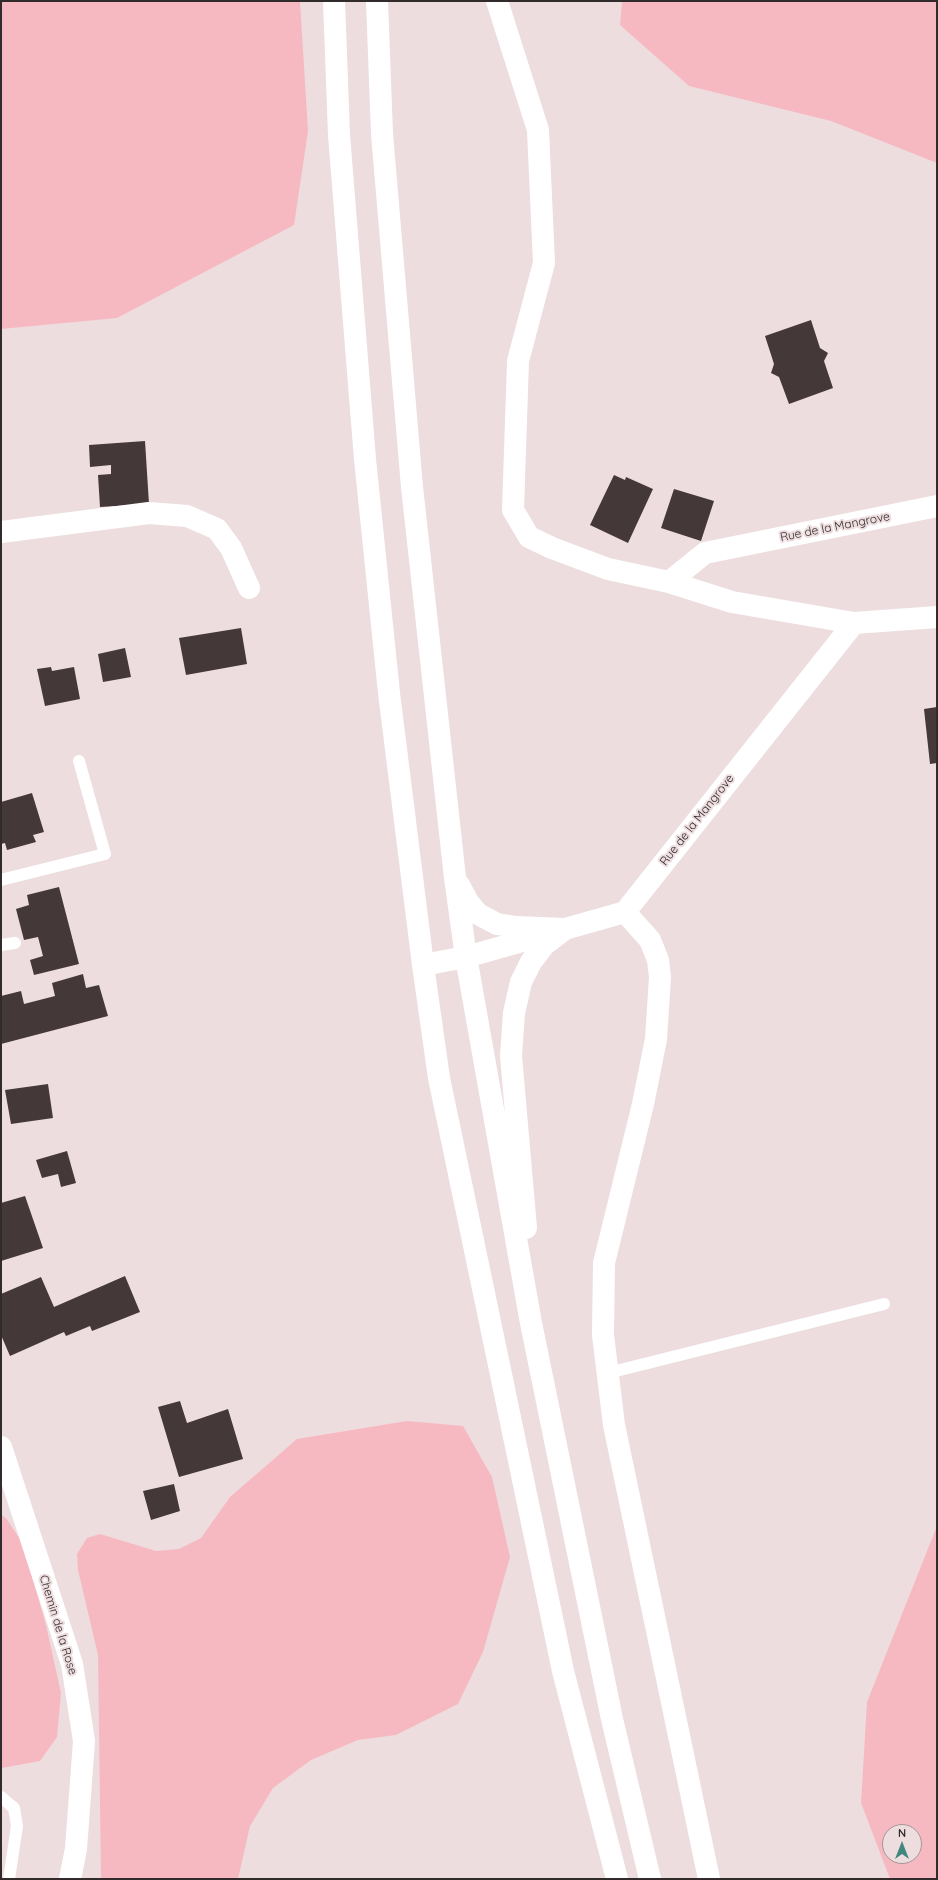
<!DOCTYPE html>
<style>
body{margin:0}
#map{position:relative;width:938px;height:1880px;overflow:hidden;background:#eddddf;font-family:Quicksand,sans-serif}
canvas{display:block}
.frame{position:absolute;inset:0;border:2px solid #312b2c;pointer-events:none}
.north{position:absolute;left:882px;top:1824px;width:40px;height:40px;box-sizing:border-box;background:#eddddf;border:1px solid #a29697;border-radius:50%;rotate:0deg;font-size:11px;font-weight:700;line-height:16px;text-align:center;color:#312b2c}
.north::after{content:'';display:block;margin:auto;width:14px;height:18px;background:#41877f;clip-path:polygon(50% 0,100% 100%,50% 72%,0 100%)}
</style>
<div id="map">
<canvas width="938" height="1880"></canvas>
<div class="frame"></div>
<div class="north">N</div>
</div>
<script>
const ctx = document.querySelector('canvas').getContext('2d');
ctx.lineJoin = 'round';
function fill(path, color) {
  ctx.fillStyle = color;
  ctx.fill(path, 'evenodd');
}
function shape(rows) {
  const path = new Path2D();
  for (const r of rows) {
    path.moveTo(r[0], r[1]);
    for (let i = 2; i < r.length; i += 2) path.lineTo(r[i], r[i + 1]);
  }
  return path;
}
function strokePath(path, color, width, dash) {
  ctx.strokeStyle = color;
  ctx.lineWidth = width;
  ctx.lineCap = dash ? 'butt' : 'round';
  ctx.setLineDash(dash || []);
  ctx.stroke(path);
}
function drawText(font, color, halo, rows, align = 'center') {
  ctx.font = font + ' Quicksand,sans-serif';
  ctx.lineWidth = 4;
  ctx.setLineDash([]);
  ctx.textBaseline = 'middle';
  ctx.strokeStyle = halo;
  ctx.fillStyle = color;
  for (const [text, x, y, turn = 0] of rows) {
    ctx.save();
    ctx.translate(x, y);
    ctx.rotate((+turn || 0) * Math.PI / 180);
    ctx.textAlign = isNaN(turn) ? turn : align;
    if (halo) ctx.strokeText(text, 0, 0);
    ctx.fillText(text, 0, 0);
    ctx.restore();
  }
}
fill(shape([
 [1,1,300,1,308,131,294,225,117,318,1,329],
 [622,1,937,1,937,163,831,121,689,86,620,25],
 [407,1421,463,1426,492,1477,510,1557,483,1652,458,1704,396,1735,358,1740,311,1760,273,1788,250,1826,238,1879,101,1879,98,1655,78,1570,77,1554,87,1538,100,1534,156,1551,179,1549,201,1538,230,1497,297,1439],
 [1,1515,6,1518,22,1542,46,1625,61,1693,57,1737,40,1761,2,1768],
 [937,1526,937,1879,890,1879,861,1803,867,1702],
 [890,1832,914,1832,914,1856,890,1856]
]), '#f7b9c1');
fill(shape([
 [811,320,820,348,828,353,824,361,833,388,789,404,779,377,771,373,774,364,765,336],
 [145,441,149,504,100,507,98,475,111,474,111,465,90,467,89,445],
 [614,475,625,480,626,477,653,489,628,543,590,525],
 [674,489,714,501,701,541,661,528],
 [241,628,247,664,186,675,179,638],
 [125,648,131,677,103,682,98,654],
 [51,667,52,671,74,667,80,699,45,706,37,669],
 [937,707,937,763,930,764,924,709],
 [32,793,44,832,33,835,36,842,7,850,5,843,1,844,1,802],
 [59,887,79,964,34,975,30,960,43,956,38,937,24,940,16,909,29,905,27,895],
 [83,974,86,988,99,985,108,1016,1,1044,1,996,21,991,24,1004,55,996,52,983],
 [48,1084,53,1118,11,1124,5,1090],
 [67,1151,76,1183,61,1187,58,1174,42,1178,36,1160],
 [25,1196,43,1248,1,1261,1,1203],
 [125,1276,140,1312,92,1331,90,1326,66,1336,64,1332,10,1356,1,1335,1,1294,41,1277,54,1307],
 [180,1401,187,1423,228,1409,243,1459,179,1477,158,1407],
 [174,1484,180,1511,151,1520,143,1491]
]), '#443839');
strokePath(shape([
 [1,880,105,854,79,761],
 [1,945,15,943],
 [608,1373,884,1304],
 [1,1797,14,1808,17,1826,9,1879]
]), '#fff', 12);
strokePath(shape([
 [497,1,538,130,544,263,518,361,513,510,529,537,552,548,608,569,669,582],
 [1,532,149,513,187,516,217,529,231,548,249,588],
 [854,623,732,602,669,582,705,553,937,506],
 [625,912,650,940,658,960,660,977,656,1039,643,1104,604,1263,603,1335,614,1425,709,1879],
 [423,965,466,957,625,912,854,623,937,617]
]), '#fff', 22);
strokePath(shape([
 [1,1447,72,1664,84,1741,76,1849,70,1879]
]), '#fff', 22);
strokePath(shape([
 [334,1,339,135,365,459,389,693,423,965,439,1078,563,1671,617,1879],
 [377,1,382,134,412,487,455,878,466,957,531,1323,612,1719,650,1879],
 [459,885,468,902,478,914,497,924,516,927,565,929],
 [526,1228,511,1056,514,1013,521,982,531,962,544,945,565,929]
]), '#fff', 22);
drawText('12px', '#312b2c', '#eddddf', [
 ["Rue de la Mangrove",835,527,-11],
 ["Rue de la Mangrove",697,820,-52],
 ["Chemin de la Rose",58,1625,73]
]);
</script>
